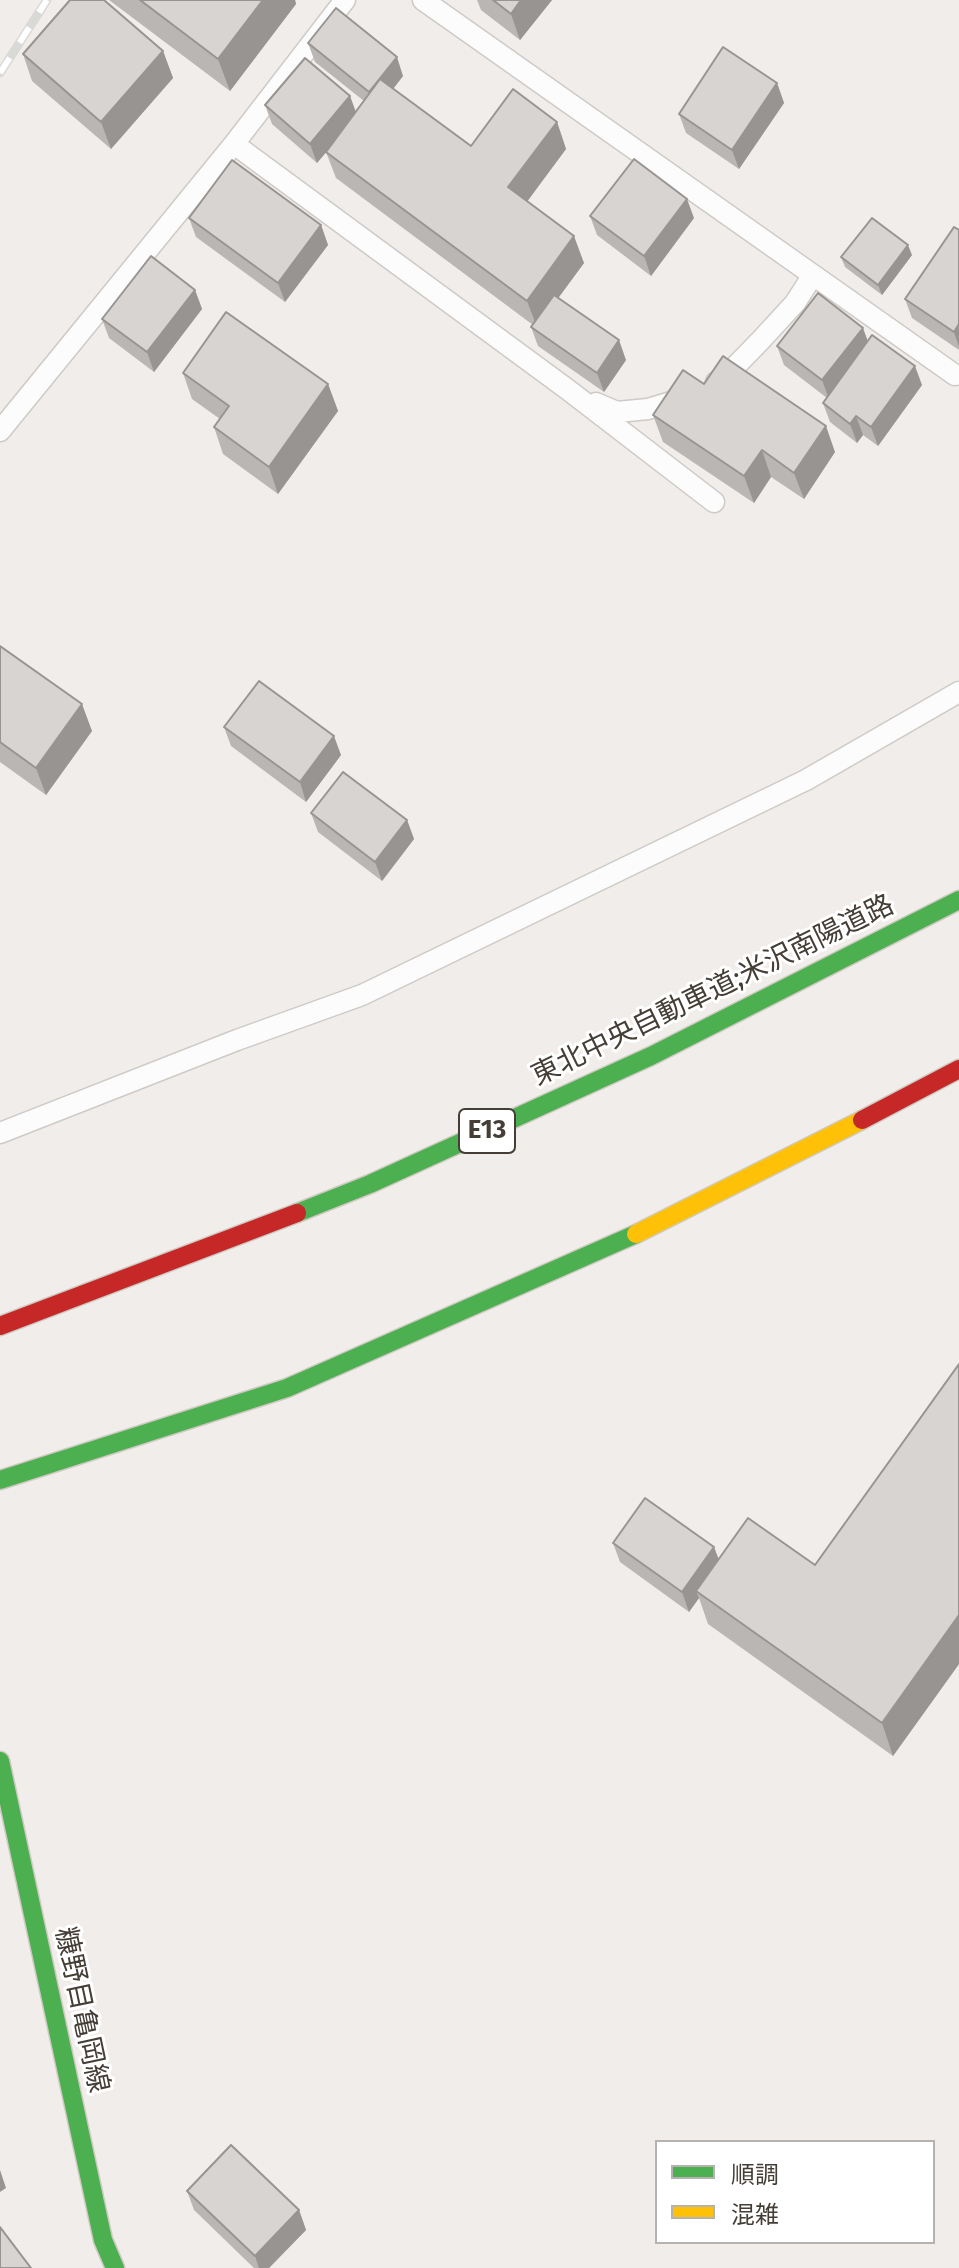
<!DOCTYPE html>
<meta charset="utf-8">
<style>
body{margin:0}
#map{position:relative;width:959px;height:2268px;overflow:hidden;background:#f0edea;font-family:"Fira Sans","Noto Sans JP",sans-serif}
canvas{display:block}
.legend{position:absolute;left:655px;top:2140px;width:280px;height:104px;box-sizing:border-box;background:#fff;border:2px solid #b5b2af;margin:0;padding:10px 14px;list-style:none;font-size:24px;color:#453e36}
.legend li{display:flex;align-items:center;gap:16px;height:40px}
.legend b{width:40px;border:2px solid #b5b2af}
</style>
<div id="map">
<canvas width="959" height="2268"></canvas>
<ul class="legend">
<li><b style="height:10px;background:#4caf50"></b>順調</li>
<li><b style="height:10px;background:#ffc107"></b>混雑</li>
</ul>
</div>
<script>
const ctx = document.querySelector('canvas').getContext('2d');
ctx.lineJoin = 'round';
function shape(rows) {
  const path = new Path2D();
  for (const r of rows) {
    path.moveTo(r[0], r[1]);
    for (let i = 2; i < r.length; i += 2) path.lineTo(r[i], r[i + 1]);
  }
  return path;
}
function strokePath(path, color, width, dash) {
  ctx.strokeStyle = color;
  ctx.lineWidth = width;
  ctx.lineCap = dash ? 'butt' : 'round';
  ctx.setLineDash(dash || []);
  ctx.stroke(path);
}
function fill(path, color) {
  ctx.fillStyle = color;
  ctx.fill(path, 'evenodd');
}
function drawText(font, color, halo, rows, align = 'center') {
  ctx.font = font + ' "Fira Sans","Noto Sans JP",sans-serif';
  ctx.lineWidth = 6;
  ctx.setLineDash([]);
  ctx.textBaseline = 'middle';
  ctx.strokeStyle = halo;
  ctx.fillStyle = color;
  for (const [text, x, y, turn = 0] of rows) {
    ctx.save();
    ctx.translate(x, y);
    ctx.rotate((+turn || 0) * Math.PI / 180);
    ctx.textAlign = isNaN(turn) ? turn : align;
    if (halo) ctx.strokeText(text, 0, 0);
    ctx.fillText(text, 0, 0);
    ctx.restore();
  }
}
const lane = shape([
 [423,0,955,375],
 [234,144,567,389,714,502],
 [716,382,726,376,761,340,795,303,813,275],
 [596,403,617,412,648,409,684,398],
 [0,431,234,144,345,0],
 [0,1133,237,1040,362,995,806,780,959,692]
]);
const fast = shape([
 [297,1213,370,1184,651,1056,959,900],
 [0,1480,287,1388,636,1234],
 [0,1761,103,2240,115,2268]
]);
const slow = shape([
 [636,1234,862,1120]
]);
const jam = shape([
 [862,1120,959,1069],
 [0,1326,297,1213]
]);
strokePath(lane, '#cecbc7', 23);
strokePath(fast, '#cec9c1', 21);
strokePath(slow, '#cec9c1', 21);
strokePath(jam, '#cec9c1', 21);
strokePath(lane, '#fdfcfc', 20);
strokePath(fast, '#4caf50', 18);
strokePath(slow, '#ffc107', 18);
strokePath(jam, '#c62828', 18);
const rail = shape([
 [0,73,47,0]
]);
strokePath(rail, '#d9d9d8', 9);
strokePath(rail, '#fff', 6, [18]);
fill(shape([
 [109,0,295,0,296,4,230,91],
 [477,0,552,0,520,40,481,10],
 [308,43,403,76,393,89,471,146,557,122,566,149,527,201,584,263,558,298,626,360,604,392,538,346,531,327,533,325,336,178,326,152,317,163,272,124,265,105,350,96,356,112,364,101,315,62],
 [163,51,173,78,111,149,32,81,23,54],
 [777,83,784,103,739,169,686,133,679,114],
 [590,216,694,218,651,276,597,235],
 [189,218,321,225,328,245,285,302,196,237],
 [959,230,959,350,912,318,905,299],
 [912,255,882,295,845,267,841,257],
 [195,290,202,309,154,372,109,338,102,319],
 [868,341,922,385,878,446,863,435,857,443,830,422,823,403,827,398,784,365,777,346],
 [183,373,328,384,338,411,278,494,223,454,214,427,220,419,192,399],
 [704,384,835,452,804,499,771,477,754,503,663,442,653,415],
 [0,646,92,731,46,795,0,762],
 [224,727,341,755,306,802,231,746],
 [311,813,407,820,414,839,382,881,318,832],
 [959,1364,959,1664,893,1756,708,1624,699,1598,689,1612,620,1562,613,1543,714,1547,719,1560,815,1565],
 [187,2191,299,2210,306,2230,269,2268,254,2268,194,2210]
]), '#bab6b4');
fill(shape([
 [263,0,295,0,296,4,230,91,218,59],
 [521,0,552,0,520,40,511,14],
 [163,51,173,78,111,149,101,122],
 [397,57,403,76,376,111,369,92],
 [777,83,784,103,739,169,732,150],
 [350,96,357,116,317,163,310,144],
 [557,122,566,149,518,214,508,187],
 [687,199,694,218,651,276,644,256],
 [321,225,328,245,285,302,278,283],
 [574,236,584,263,537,327,527,301],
 [908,245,912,255,882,295,878,285],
 [195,290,202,309,154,372,147,352],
 [959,324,959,347,954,332],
 [863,328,870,347,829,399,822,380],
 [619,340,626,360,604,392,597,373],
 [915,366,922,385,878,446,871,427],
 [328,384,338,411,278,494,269,467],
 [856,416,863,435,857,443,850,424],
 [826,426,835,452,804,499,794,473],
 [762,450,771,477,754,503,744,476],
 [82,704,92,731,46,795,36,768],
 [334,736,341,755,306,802,300,782],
 [407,820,414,839,382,881,375,862],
 [714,1547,721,1566,696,1591,699,1598,689,1612,682,1592],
 [959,1615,959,1664,893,1756,882,1723],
 [0,2170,6,2188,0,2192],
 [299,2210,306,2230,269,2268,259,2268,255,2256]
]), '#979492');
const building = shape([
 [70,0,104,0,163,51,101,122,23,54,70,0],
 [140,0,263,0,218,59,140,0],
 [493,0,521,0,511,14,493,0],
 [336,8,397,57,369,92,308,43,336,8],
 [723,47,777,83,732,150,679,114,723,47],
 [305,58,350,96,310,144,265,105,305,58],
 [380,79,471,146,513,89,557,122,508,187,574,236,527,301,326,152,380,79],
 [634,159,687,199,644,256,590,216,634,159],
 [232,160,321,225,278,283,189,218,232,160],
 [872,218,908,245,878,285,841,257,872,218],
 [954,227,959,230,959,324,954,332,905,299,954,227],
 [151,256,195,290,147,352,102,319,151,256],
 [818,293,863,328,822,380,777,346,818,293],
 [554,295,619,340,597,373,531,327,554,295],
 [226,312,328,384,269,467,214,427,229,406,183,373,226,312],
 [872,335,915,366,871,427,856,416,850,424,823,403,872,335],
 [723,356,826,426,794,473,762,450,744,476,653,415,683,370,704,384,723,356],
 [0,646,82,704,36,768,0,742,0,646],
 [259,681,334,736,300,782,224,727,259,681],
 [343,772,407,820,375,862,311,813,343,772],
 [959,1364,959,1615,882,1723,696,1591,748,1518,815,1565,959,1364],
 [645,1498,714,1547,682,1592,613,1543,645,1498],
 [231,2145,299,2210,255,2256,187,2191,231,2145],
 [0,2227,31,2268,0,2268,0,2227]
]);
fill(building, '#d8d4d1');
strokePath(building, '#979492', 2);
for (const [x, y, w] of [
 [487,1131,56]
]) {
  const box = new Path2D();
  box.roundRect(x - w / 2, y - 22, w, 44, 6);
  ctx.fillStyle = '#fff';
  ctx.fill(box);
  strokePath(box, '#453e36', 2);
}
drawText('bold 26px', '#453e36', null, [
 ["E13",487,1131]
]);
drawText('28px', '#453e36', '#fff', [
 ["東北中央自動車道;米沢南陽道路",713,991,-26],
 ["糠野目亀岡線",81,2010,78]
]);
</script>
